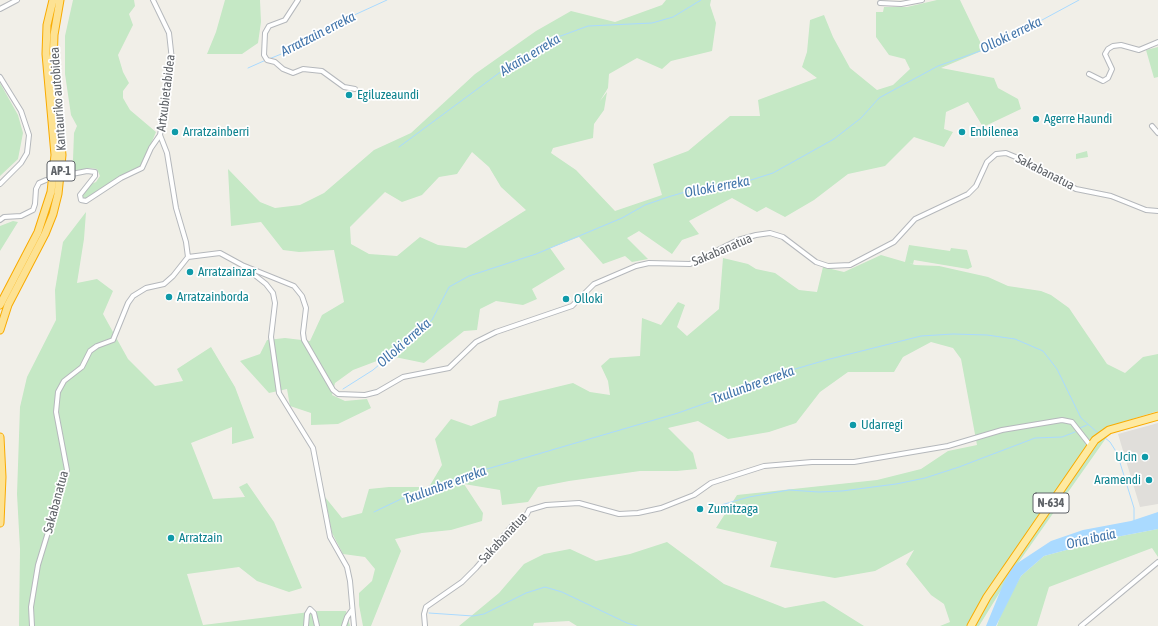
<!DOCTYPE html>
<meta charset="utf-8">
<style>
body{margin:0}
canvas{display:block;background:#f1efe8}
</style>
<canvas width="1158" height="626"></canvas>
<script>
const ctx = document.querySelector('canvas').getContext('2d');
ctx.lineJoin = 'round';
function fill(path, color) {
  ctx.fillStyle = color;
  ctx.fill(path, 'evenodd');
}
function shape(rows) {
  const path = new Path2D();
  for (const r of rows) {
    path.moveTo(r[0], r[1]);
    for (let i = 2; i < r.length; i += 2) path.lineTo(r[i], r[i + 1]);
  }
  return path;
}
function strokePath(path, color, width, dash) {
  ctx.strokeStyle = color;
  ctx.lineWidth = width;
  ctx.lineCap = dash ? 'butt' : 'round';
  ctx.setLineDash(dash || []);
  ctx.stroke(path);
}
function drawText(font, color, halo, rows, align = 'center') {
  ctx.font = font + ' "Asap Condensed",sans-serif';
  ctx.lineWidth = 3.5;
  ctx.setLineDash([]);
  ctx.textBaseline = 'middle';
  ctx.strokeStyle = halo;
  ctx.fillStyle = color;
  for (const [text, x, y, turn = 0] of rows) {
    ctx.save();
    ctx.translate(x, y);
    ctx.rotate((+turn || 0) * Math.PI / 180);
    ctx.textAlign = isNaN(turn) ? turn : align;
    if (halo) ctx.strokeText(text, 0, 0);
    ctx.fillText(text, 0, 0);
    ctx.restore();
  }
}
fill(shape([
 [1158,423,1158,504,1140,507,1118,434]
]), '#e0deda');
fill(shape([
 [73,0,134,0,135,6,129,14,133,25,118,55,123,72,129,83,123,91,123,98,130,110,156,132,142,165,136,169,117,178,86,199,83,199,82,196,85,189,91,184,96,182,100,176,97,169,89,168,66,173,73,160,74,133,77,126,71,115,65,74,65,36],
 [225,0,260,0,261,22,258,43,242,54,207,54,216,32],
 [666,0,711,0,710,5,716,23,712,51,671,61,662,69,637,58,609,74,608,88,600,101,607,92,604,110,594,124,593,138,553,148,551,153,576,170,615,211,662,195,653,164,688,151,730,116,760,116,758,100,817,78,802,67,807,52,810,20,824,15,833,37,850,68,877,90,893,85,910,69,905,59,889,55,876,37,876,12,883,12,884,7,907,7,937,0,960,0,984,50,941,68,994,78,998,88,1018,99,1021,109,983,127,968,102,946,112,944,129,953,132,944,147,914,137,885,166,848,174,814,200,785,217,766,207,757,212,732,198,689,221,699,234,682,240,672,254,639,231,627,238,648,259,632,262,625,256,603,264,579,237,550,248,565,269,532,289,537,299,523,305,496,301,480,309,477,330,464,331,424,363,390,356,353,370,335,383,332,395,345,401,367,399,371,408,338,424,311,425,311,413,290,406,287,389,269,393,240,361,260,354,267,340,285,338,310,341,322,315,344,302,334,250,299,252,283,250,261,222,231,226,228,169,260,202,275,208,300,205,324,193,374,150,411,133,475,74,536,31,571,11,615,22,662,5],
 [472,152,489,167,501,187,526,210,466,248,438,245,420,237,397,256,369,254,351,244,350,227,385,192,402,202,422,195,439,177,457,174],
 [1158,47,1158,77,1154,78,1146,50],
 [0,83,18,115,23,133,18,159,0,176],
 [1087,151,1088,157,1076,159,1076,154],
 [86,212,84,239,77,283,97,279,113,291,103,314,128,359,155,386,183,381,177,369,211,347,235,387,254,438,232,444,232,427,191,443,213,499,245,497,239,487,247,483,274,522,302,588,289,592,257,581,239,567,187,574,203,625,318,611,346,611,350,626,19,626,20,549,17,494,20,407,27,377,56,320,55,290,63,242],
 [13,221,18,222,0,251,0,226],
 [909,245,950,251,951,248,967,250,972,267,968,269,914,260,913,264,909,263,915,265,939,266,988,277,1008,286,1041,291,1051,295,1069,308,1107,364,1125,373,1143,357,1158,354,1158,411,1116,424,1016,566,979,626,940,626,950,622,944,604,931,595,906,564,914,550,875,571,835,578,770,567,777,542,716,528,737,495,877,480,921,469,948,451,977,445,961,359,953,348,931,342,903,357,894,372,848,372,820,392,796,423,769,432,728,439,698,421,668,428,693,453,697,469,677,471,640,471,569,481,538,487,528,502,502,505,500,490,464,484,483,513,482,521,451,530,422,533,395,539,401,551,371,626,363,626,359,605,359,593,372,581,375,569,365,557,343,554,332,533,325,497,342,518,362,513,369,489,389,487,429,487,442,465,435,439,451,419,471,426,496,416,499,401,573,383,590,392,610,395,608,381,601,366,610,358,640,356,642,318,661,325,678,302,685,305,677,327,687,336,719,309,723,258,748,264,756,269,775,273,799,290,817,292,823,267,844,272,881,255,905,262],
 [1158,529,1158,557,1152,548,1049,587,1037,626,997,626,1003,608,1021,576,1044,556,1111,538],
 [667,542,724,584,785,608,824,601,864,626,577,626,569,621,534,623,533,626,459,626,499,593,524,564,544,554,570,549,596,561,630,554]
]), '#c5e8c5');
fill(shape([
 [1158,512,1158,529,1111,538,1044,556,1021,576,996,626,986,626,1004,582,1013,566,1051,541,1083,530,1131,521]
]), '#aadaff');
strokePath(shape([
 [269,59,306,44,313,37,339,22,387,0],
 [248,68,266,60],
 [399,147,499,73,558,37,588,26,652,23,673,17,701,0],
 [343,389,373,370,432,320,449,287,469,276,536,254,622,218,645,205,668,197,702,187,751,180,773,173,834,139,861,118,879,98,901,86,938,66,994,46,1079,0],
 [1080,428,1087,425],
 [1104,437,1110,442,1117,453,1134,508,1134,520],
 [721,505,749,497,789,490,819,492,842,491,896,484,925,478,959,467,1035,438,1062,437,1075,432],
 [374,512,401,499,463,476,678,413,740,391,785,372,826,360,921,336,953,334,987,335,1015,339,1043,351,1057,369,1081,418,1098,433],
 [429,613,473,616,484,614,526,593,545,587,562,592,627,623,637,626]
]), '#aadaff', 1);
const minor = shape([
 [153,0,169,33,172,60,160,135,167,153,176,208,186,242,188,257],
 [298,0,285,20,269,26,265,33,264,55,267,60,275,62,283,69,293,73,303,69,322,71,344,87,355,89],
 [880,3,901,4,922,0],
 [0,9,17,0],
 [1089,74,1103,81,1108,78,1112,69,1105,54,1108,49,1113,46,1121,45,1139,50,1158,42],
 [0,77,21,111,29,135,27,153,21,163,0,184],
 [1152,126,1158,133],
 [67,175,87,171,95,172,95,176,80,195,81,200,86,201,121,178,142,168,151,148,160,135],
 [0,220,4,217,21,216,33,210,35,204,36,189,39,183,46,180],
 [188,257,220,253,242,265,266,284,273,293,275,303,271,337,279,393,313,448,330,537,347,567,350,581,354,626],
 [242,265,294,286,302,296,306,308,303,333,304,340,333,390,338,394,365,395,377,392,403,377,449,368,476,342,496,332,572,306,594,284,636,266,649,263,690,264,738,240,756,235,770,233,783,237,816,262,828,266,850,265,894,242,915,219,968,194,976,186,987,162,996,154,1006,153,1018,158,1076,189,1111,196,1146,210,1158,211],
 [32,626,31,607,38,565,67,470,56,412,58,392,64,381,82,367,90,351,97,346,113,340,128,303,133,296,146,288,164,284,173,276,188,257],
 [306,626,307,614,310,609,314,613,317,626],
 [344,626,347,617,352,610],
 [425,626,424,614,426,607,462,582,476,568,512,526,524,520,529,510,546,505,579,503,619,514,638,513,661,508,694,495,711,483,764,466,812,462,854,462,948,446,1002,430,1062,420,1072,422,1090,445],
 [1081,626,1158,562]
]);
const trunk = shape([
 [971,626,987,597,1095,440,1109,430,1158,416]
]);
const motorway = shape([
 [0,305,38,232,51,192,55,155,46,54,47,25,53,0],
 [0,330,8,305,45,234,53,214,58,194,62,155,53,66,54,35,60,0],
 [0,437,2,477,0,523]
]);
strokePath(minor, '#b5b8bc', 6);
strokePath(trunk, '#f9ab00', 9);
strokePath(motorway, '#f9ab00', 9);
strokePath(minor, '#fff', 4);
strokePath(trunk, '#feeaa1', 7);
strokePath(motorway, '#fde293', 7);
for (const [x, y, r, color] of [
 [349,95,4,"#0f9aa8"],
 [1036,119,4,"#0f9aa8"],
 [175,132,4,"#0f9aa8"],
 [962,132,4,"#0f9aa8"],
 [190,272,4,"#0f9aa8"],
 [169,297,4,"#0f9aa8"],
 [566,299,4,"#0f9aa8"],
 [853,425,4,"#0f9aa8"],
 [1145,457,4,"#0f9aa8"],
 [1149,480,4,"#0f9aa8"],
 [700,509,4,"#0f9aa8"],
 [171,538,4,"#0f9aa8"]
]) {
  const dot = new Path2D();
  dot.arc(x, y, r, 0, 2 * Math.PI);
  ctx.fillStyle = color;
  ctx.fill(dot);
  strokePath(dot, '#fff', 1.5);
}
for (const [x, y, w] of [
 [61,171,28],
 [1051,503,36]
]) {
  const box = new Path2D();
  box.roundRect(x - w / 2, y - 10, w, 20, 3);
  ctx.fillStyle = '#fff';
  ctx.fill(box);
  strokePath(box, '#5f6368', 1);
}
drawText('bold 12px', '#5f6368', null, [
 ["AP-1",61,171],
 ["N-634",1051,503]
]);
drawText('13px', '#5f6368', '#fff', [
 ["Artxubietabidea",166,93,-83],
 ["Kantauriko autobidea",58,99,-94],
 ["Sakabanatua",1045,172,27],
 ["Sakabanatua",722,250,-23],
 ["Sakabanatua",56,502,-75],
 ["Sakabanatua",503,538,-47]
]);
drawText('13px', '#0d838f', '#fff', [
 ["Egiluzeaundi",357,95],
 ["Agerre Haundi",1044,119],
 ["Arratzainberri",183,132],
 ["Enbilenea",970,132],
 ["Arratzainzar",198,272],
 ["Arratzainborda",177,297],
 ["Olloki",574,299],
 ["Udarregi",861,425],
 ["Ucin",1137,457,"right"],
 ["Aramendi",1141,480,"right"],
 ["Zumitzaga",708,509],
 ["Arratzain",179,538]
], 'left');
drawText('italic 14px', '#4174aa', '#fff', [
 ["Arratzain erreka",318,34,-27],
 ["Olloki erreka",1011,35,-26],
 ["Akaña erreka",530,55,-31],
 ["Olloki erreka",717,187,-11],
 ["Olloki erreka",404,343,-41],
 ["Txulunbre erreka",753,385,-20],
 ["Txulunbre erreka",445,485,-20],
 ["Oria ibaia",1091,539,-13]
]);
</script>
